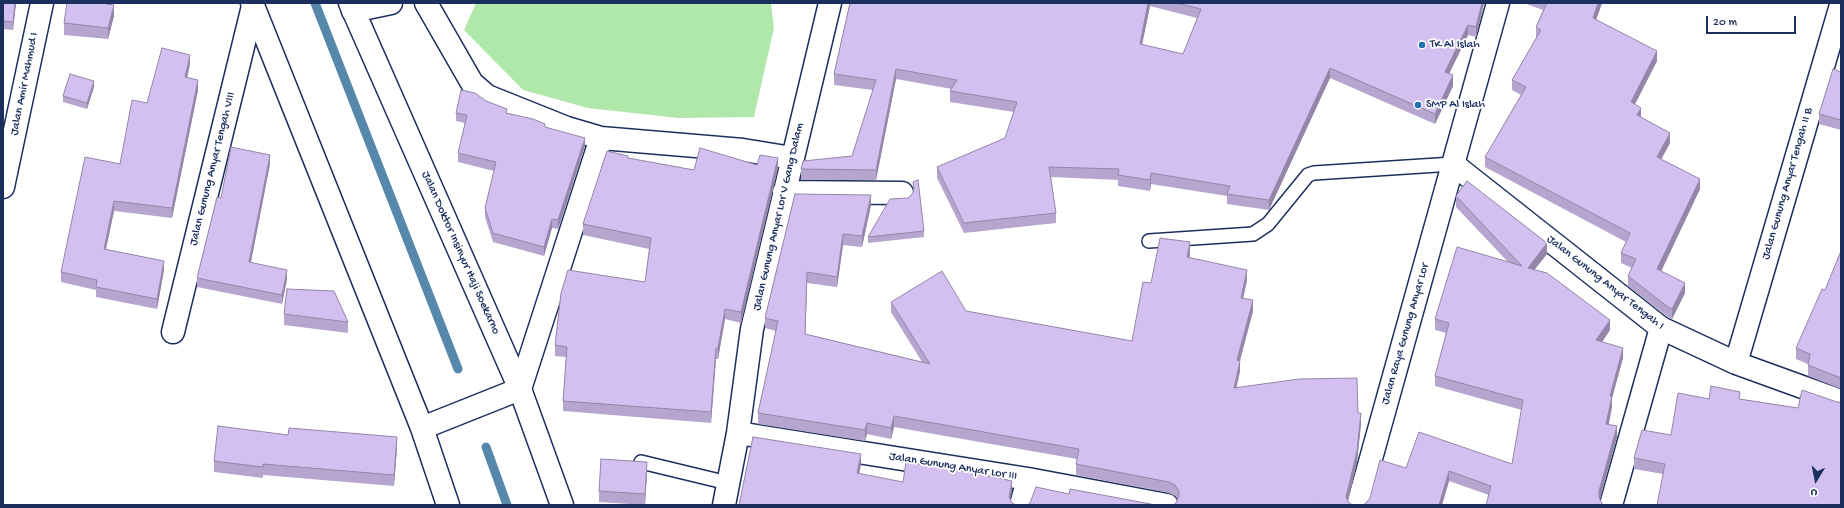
<!DOCTYPE html>
<style>
body{margin:0}
#map{position:relative;width:1844px;height:508px;overflow:hidden;background:#fff;font-family:"Gochi Hand",sans-serif}
canvas{display:block}
.frame{position:absolute;inset:0;border:4px solid #1b2f5e;pointer-events:none}
.north{position:absolute;left:1796px;top:460px;width:40px;height:40px;-webkit-text-stroke:3px #fff;paint-order:stroke;rotate:190deg;font-size:11px;font-weight:700;line-height:16px;text-align:center;color:#1b2f5e}
.north::after{content:'';display:block;margin:auto;width:14px;height:18px;background:#1b2f5e;clip-path:polygon(50% 0,100% 100%,50% 72%,0 100%)}
.scale{position:absolute;left:1706px;top:16px;width:90px;height:18px;box-sizing:border-box;border:2px solid #1b2f5e;border-top:0;padding-left:5px;font-size:12px;line-height:14px;white-space:nowrap;color:#1b2f5e;-webkit-text-stroke:3px #fff;paint-order:stroke}
</style>
<div id="map">
<canvas width="1844" height="508"></canvas>
<div class="frame"></div>
<div class="north">U</div>
<div class="scale">20 m</div>
</div>
<script>
const ctx = document.querySelector('canvas').getContext('2d');
ctx.lineJoin = 'round';
function fill(path, color) {
  ctx.fillStyle = color;
  ctx.fill(path, 'evenodd');
}
function shape(rows) {
  const path = new Path2D();
  for (const r of rows) {
    path.moveTo(r[0], r[1]);
    for (let i = 2; i < r.length; i += 2) path.lineTo(r[i], r[i + 1]);
  }
  return path;
}
function strokePath(path, color, width, dash) {
  ctx.strokeStyle = color;
  ctx.lineWidth = width;
  ctx.lineCap = dash ? 'butt' : 'round';
  ctx.setLineDash(dash || []);
  ctx.stroke(path);
}
function drawText(font, color, halo, rows, align = 'center') {
  ctx.font = font + ' "Gochi Hand",sans-serif';
  ctx.lineWidth = 3.5;
  ctx.setLineDash([]);
  ctx.textBaseline = 'middle';
  ctx.strokeStyle = halo;
  ctx.fillStyle = color;
  for (const [text, x, y, turn = 0] of rows) {
    ctx.save();
    ctx.translate(x, y);
    ctx.rotate((+turn || 0) * Math.PI / 180);
    ctx.textAlign = isNaN(turn) ? turn : align;
    if (halo) ctx.strokeText(text, 0, 0);
    ctx.fillText(text, 0, 0);
    ctx.restore();
  }
}
fill(shape([
 [476,3,771,3,774,28,754,117,678,118,588,108,523,90,464,30]
]), '#b0e8ab');
strokePath(shape([
 [315,3,458,369],
 [486,447,507,505]
]), '#5688ab', 9);
const service = shape([
 [1149,241,1253,234,1268,224,1308,175,1314,173,1453,164],
 [641,462,728,483]
]);
const minor = shape([
 [426,3,472,83,487,96,567,128,601,138,743,150,792,158],
 [353,11,391,3],
 [1453,164,1661,328,1736,363,1841,401],
 [3,187,42,3],
 [784,192,902,193],
 [173,332,253,6],
 [1736,363,1841,5],
 [520,389,601,138],
 [738,433,1028,479,1167,505],
 [724,505,738,433,752,329,830,3],
 [1021,505,1028,479],
 [1358,505,1498,3],
 [1611,505,1661,328]
]);
const primary = shape([
 [252,3,422,428,448,505],
 [350,3,520,389,562,505],
 [422,428,520,389]
]);
strokePath(service, '#1b2f5e', 16);
strokePath(minor, '#1b2f5e', 25);
strokePath(primary, '#1b2f5e', 25);
strokePath(service, '#fff', 13);
strokePath(minor, '#fff', 22);
strokePath(primary, '#fff', 22);
fill(shape([
 [3,3,16,3,13,30,3,29],
 [850,3,1484,3,1476,37,1468,35,1449,74,1453,86,1435,124,1330,78,1269,210,1227,204,1227,196,1151,184,1150,191,1118,186,1118,180,1051,177,1056,213,1056,223,964,233,937,178,937,167,1005,138,1014,112,950,102,950,91,952,89,896,79,876,180,801,180,801,169,852,156,873,90,834,85,834,74],
 [1150,6,1197,18,1183,54,1142,45],
 [1524,3,1602,3,1596,20,1657,61,1635,104,1641,117,1670,143,1661,159,1700,189,1661,271,1685,293,1672,319,1668,317,1628,286,1628,276,1632,268,1621,263,1621,253,1626,242,1485,167,1485,157,1521,95,1512,90,1512,80,1536,38,1536,27,1543,10],
 [108,4,114,16,108,39,64,35,64,23],
 [190,64,187,78,198,90,172,218,114,211,106,249,164,270,157,309,96,297,96,290,61,282,61,272,120,164,147,103],
 [1841,72,1841,130,1819,124,1819,114],
 [94,87,87,109,63,102,63,96],
 [486,101,507,113,545,127,585,146,558,229,552,228,544,256,493,242,485,217,485,208,494,171,458,162,458,153,465,123,456,121,456,113],
 [628,158,694,170,757,165,778,168,741,323,725,319,718,359,716,359,711,423,563,411,563,401,566,357,555,356,555,345,645,282,649,249,583,235,583,224],
 [270,164,251,262,287,279,282,304,197,287,197,278,221,198],
 [913,182,924,231,924,237,868,243,868,237,913,193,914,190],
 [795,194,871,205,862,247,843,245,837,287,807,283,805,334,922,362,891,312,891,302,966,311,1132,341,1151,283,1190,253,1189,258,1247,280,1243,298,1253,311,1240,361,1240,371,1236,388,1358,413,1361,424,1357,462,1348,500,1349,503,1353,505,1173,505,1176,503,1178,499,1175,496,1169,493,1076,475,1076,464,1077,459,894,427,891,439,867,434,865,441,758,424,758,413,776,331,765,328,765,318],
 [1456,196,1547,254,1534,270,1610,330,1602,342,1623,358,1612,396,1612,407,1609,424,1617,437,1600,499,1602,505,1489,495,1449,481,1442,505,1363,505,1366,503,1406,468,1512,464,1522,410,1435,386,1435,376,1446,333,1435,330,1435,319,1508,262,1456,207],
 [1841,251,1841,389,1808,376,1808,364,1796,359,1796,348,1825,290],
 [284,314,348,322,348,333,284,325],
 [1709,399,1740,399,1798,408,1837,402,1663,474,1634,469,1634,458,1671,435],
 [397,448,394,486,263,475,263,478,214,472,214,461],
 [647,473,645,505,599,502,599,491]
]), '#b6a5ce');
fill(shape([
 [15,3,16,3,13,30,13,22],
 [1148,3,1150,3,1150,6,1140,54,1140,44],
 [1482,3,1484,3,1476,37,1476,27],
 [1598,3,1602,3,1593,29,1593,18],
 [114,5,114,16,108,39,108,28],
 [1468,25,1468,35,1445,82,1445,72],
 [1657,51,1657,61,1631,112,1631,102],
 [190,55,190,64,185,87,185,77],
 [1330,68,1330,78,1269,210,1269,200],
 [896,69,896,79,876,180,876,170],
 [1453,75,1453,86,1435,124,1435,114],
 [198,80,198,90,172,218,172,208],
 [94,81,94,87,87,109,87,103],
 [1641,108,1641,118,1637,115],
 [1670,133,1670,143,1657,167,1657,157],
 [585,138,585,146,558,229,558,220],
 [270,155,270,164,249,271,249,262],
 [778,158,778,168,741,323,741,312],
 [1151,173,1151,184,1150,191,1150,180],
 [1700,179,1700,189,1657,280,1657,269],
 [871,195,871,205,862,247,862,236],
 [114,201,114,211,104,258,104,249],
 [552,219,552,228,544,256,544,247],
 [843,234,843,245,837,287,837,277],
 [1190,242,1190,253,1187,268,1187,257],
 [1547,243,1547,254,1528,278,1528,268],
 [164,261,164,270,157,309,157,299],
 [287,270,287,279,282,304,282,295],
 [1247,270,1247,280,1241,308,1241,298],
 [807,272,807,283,805,345,805,334],
 [1685,283,1685,293,1672,319,1672,309],
 [1253,300,1253,311,1237,371,1237,360],
 [725,309,725,319,718,359,718,348],
 [1610,320,1610,330,1596,351,1596,340],
 [716,348,716,359,711,423,711,412],
 [1623,348,1623,358,1610,406,1610,396],
 [1240,361,1240,371,1234,399,1234,388],
 [1612,396,1612,407,1606,435,1606,424],
 [1361,413,1361,424,1357,462,1347,505,1346,497],
 [894,416,894,427,891,439,891,428],
 [867,423,867,434,865,441,865,430],
 [1617,426,1617,437,1599,502,1599,491],
 [397,437,397,448,394,486,394,475],
 [861,454,861,465,857,484,857,473],
 [647,462,647,473,645,505,645,494],
 [1449,471,1449,481,1442,505,1439,505],
 [1012,481,1012,492,1009,505,1009,497]
]), '#9486a8');
const building = shape([
 [3,3,15,3,13,22,3,21,3,3],
 [67,3,106,3,106,4,114,5,108,28,64,23,67,3],
 [850,3,1148,3,1140,44,1183,54,1201,9,1177,3,1482,3,1476,27,1468,25,1445,72,1453,75,1435,114,1330,68,1269,200,1227,194,1230,186,1151,173,1150,180,1118,175,1119,169,1049,167,1056,213,964,223,937,167,1005,138,1017,102,950,91,957,80,896,69,876,170,801,169,803,161,852,156,876,80,834,74,850,3],
 [1547,3,1598,3,1593,18,1657,51,1631,102,1641,108,1637,115,1670,133,1657,157,1700,179,1657,269,1685,283,1672,309,1668,307,1628,276,1636,259,1621,253,1630,233,1485,157,1526,87,1512,80,1541,30,1536,27,1547,3],
 [162,48,190,55,185,77,198,80,172,208,114,201,104,249,164,261,157,299,96,287,97,280,61,272,85,157,120,164,132,100,147,103,162,48],
 [1833,69,1841,72,1841,120,1819,114,1833,69],
 [70,74,94,81,87,103,63,96,70,74],
 [461,90,475,93,486,101,507,109,506,113,533,119,545,124,545,127,585,138,558,220,552,219,544,247,493,233,485,208,496,162,458,153,467,115,456,113,461,90],
 [231,147,270,155,249,262,287,270,282,295,197,278,217,197,221,198,231,147],
 [700,148,757,165,760,155,778,158,741,312,725,309,718,348,716,348,711,412,563,401,567,347,555,345,561,293,568,270,645,282,651,238,583,224,607,151,628,156,628,158,694,170,700,148],
 [918,180,924,231,868,237,890,199,908,198,913,193,914,188,913,182,918,180],
 [1467,181,1547,243,1528,268,1547,273,1610,320,1596,340,1623,348,1610,396,1612,396,1606,424,1617,426,1599,491,1599,498,1602,503,1602,505,1486,505,1491,486,1449,471,1439,505,1363,505,1366,503,1370,498,1380,460,1406,468,1419,432,1512,464,1523,400,1435,376,1449,323,1435,319,1457,247,1522,266,1456,196,1467,181],
 [795,194,871,195,862,236,843,234,837,277,807,272,805,334,930,364,891,302,942,271,966,311,1132,341,1143,282,1151,283,1160,238,1190,242,1187,257,1247,270,1241,298,1253,300,1237,360,1240,361,1234,388,1299,379,1357,378,1358,413,1361,413,1357,451,1346,497,1349,503,1353,505,1318,505,1313,504,1313,505,1173,505,1176,503,1179,496,1179,491,1175,485,1169,482,1076,464,1079,449,894,416,891,428,867,423,865,430,758,413,778,321,765,318,795,194],
 [1841,251,1841,378,1808,365,1810,354,1796,348,1822,289,1825,290,1841,251],
 [287,289,334,291,348,322,284,314,287,289],
 [1711,386,1740,392,1739,399,1798,408,1802,390,1837,402,1841,402,1841,505,1657,505,1665,464,1634,458,1642,430,1671,435,1678,393,1709,399,1711,386],
 [218,426,288,435,289,428,397,437,394,475,263,464,263,467,214,461,218,426],
 [753,437,861,454,857,473,903,482,906,462,975,473,1012,481,1009,497,1012,503,1016,505,739,505,753,437],
 [601,459,647,462,645,494,599,491,601,459],
 [1036,487,1069,494,1070,489,1156,505,1027,505,1030,503,1036,487]
]);
fill(building, '#d4c0f0');
strokePath(building, '#9486a8', 1);
for (const [x, y, r, color] of [
 [1422,45,4,"#1f6fb2"],
 [1418,105,4,"#1f6fb2"]
]) {
  const dot = new Path2D();
  dot.arc(x, y, r, 0, 2 * Math.PI);
  ctx.fillStyle = color;
  ctx.fill(dot);
  strokePath(dot, '#fff', 1.5);
}
drawText('12px', '#1b2f5e', '#fff', [
 ["TK Al Islah",1430,45],
 ["SMP Al Islah",1426,105]
], 'left');
drawText('12px', '#1b2f5e', '#fff', [
 ["Jalan Amir Mahmud I",25,84,-79],
 ["Jalan Gunung Anyar Tengah VIII",213,169,-76],
 ["Jalan Gunung Anyar Tengah II B",1788,184,-74],
 ["Jalan Gunung Anyar Lor V Gang Dalam",779,217,-77],
 ["Jalan Doktor Insinyur Haji Soekarno",460,253,66],
 ["Jalan Gunung Anyar Tengah I",1605,283,38],
 ["Jalan Raya Gunung Anyar Lor",1406,334,-74],
 ["Jalan Gunung Anyar Lor III",953,467,9]
]);
</script>
